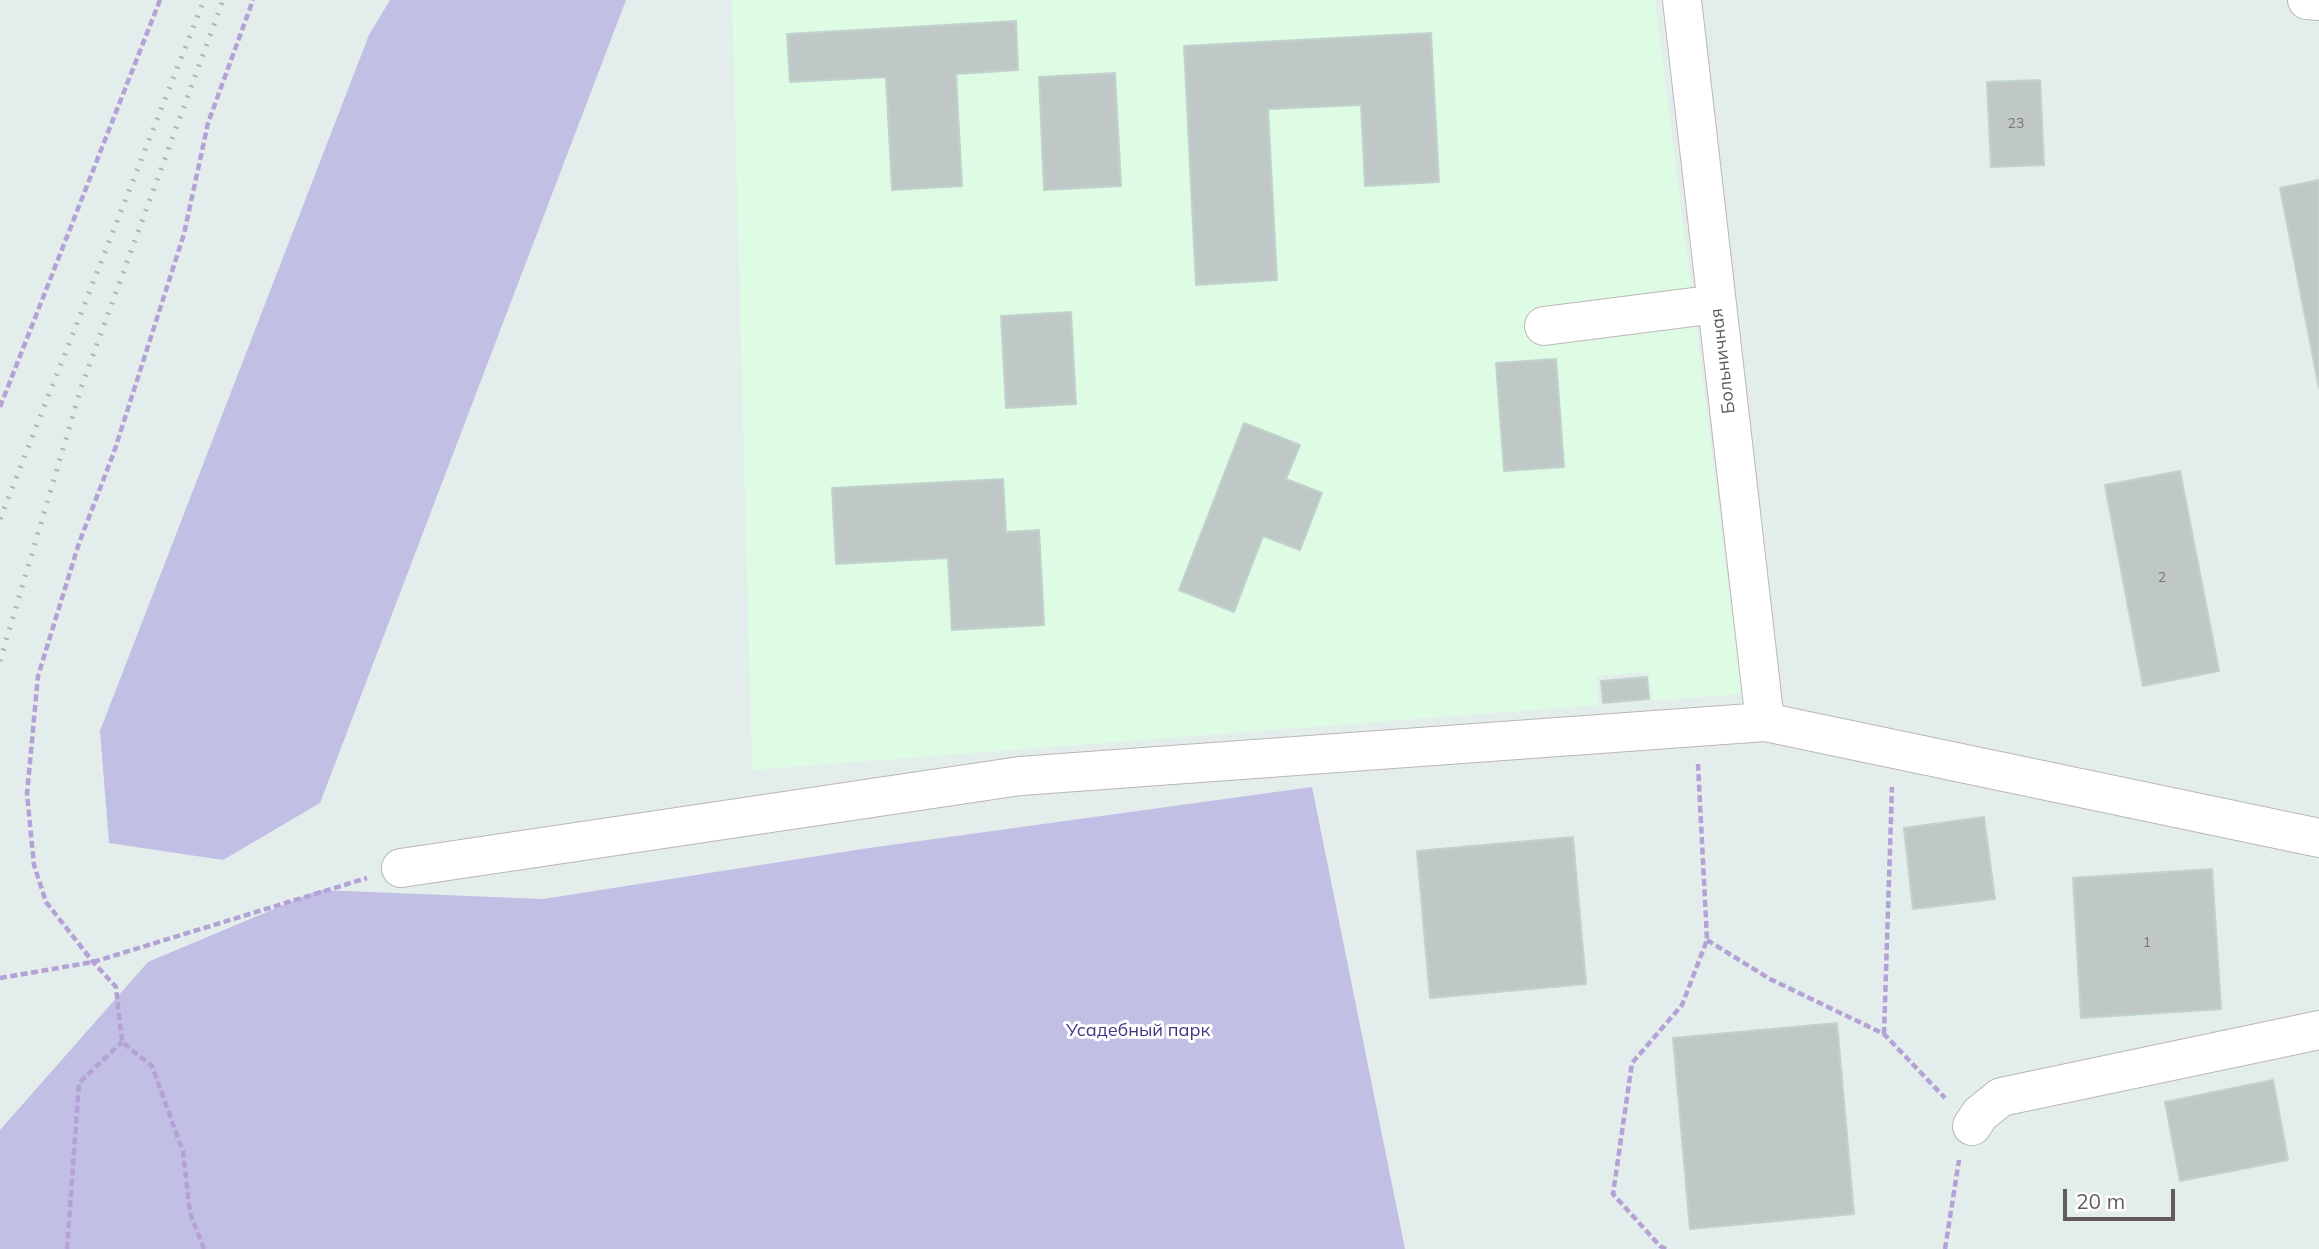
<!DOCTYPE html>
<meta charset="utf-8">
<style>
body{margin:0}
#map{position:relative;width:2319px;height:1249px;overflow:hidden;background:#e2edec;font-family:Mulish,sans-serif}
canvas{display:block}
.scale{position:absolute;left:2063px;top:1189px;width:112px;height:32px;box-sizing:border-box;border:4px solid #635b5e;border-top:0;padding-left:9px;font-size:21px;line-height:24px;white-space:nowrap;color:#635b5e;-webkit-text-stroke:5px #fff;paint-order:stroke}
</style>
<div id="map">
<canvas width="2319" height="1249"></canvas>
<div class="scale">20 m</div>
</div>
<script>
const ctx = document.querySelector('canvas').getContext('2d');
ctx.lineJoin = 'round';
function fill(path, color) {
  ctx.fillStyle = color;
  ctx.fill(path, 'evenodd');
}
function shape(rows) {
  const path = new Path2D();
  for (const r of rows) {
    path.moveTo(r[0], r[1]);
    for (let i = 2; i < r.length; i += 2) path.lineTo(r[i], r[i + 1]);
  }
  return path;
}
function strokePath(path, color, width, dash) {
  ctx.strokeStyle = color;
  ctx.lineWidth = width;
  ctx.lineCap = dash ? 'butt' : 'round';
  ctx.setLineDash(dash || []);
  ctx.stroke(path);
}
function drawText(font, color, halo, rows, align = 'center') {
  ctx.font = font + ' Mulish,sans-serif';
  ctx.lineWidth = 6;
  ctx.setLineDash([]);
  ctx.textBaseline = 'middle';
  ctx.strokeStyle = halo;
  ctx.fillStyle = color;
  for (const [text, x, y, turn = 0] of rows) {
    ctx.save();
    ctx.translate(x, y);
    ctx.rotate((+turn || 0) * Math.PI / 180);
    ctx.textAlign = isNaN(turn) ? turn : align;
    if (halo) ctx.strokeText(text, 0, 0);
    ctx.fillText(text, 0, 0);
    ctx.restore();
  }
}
fill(shape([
 [732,0,1655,0,1742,694,1652,701,1649,672,1597,676,1598,705,752,770]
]), '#defbe3');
fill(shape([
 [390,0,626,0,320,803,223,860,109,843,100,731,369,35],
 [1312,787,1405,1249,0,1249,0,1130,148,962,319,890,543,899,869,848]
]), '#c2bfe5');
const building = shape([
 [1016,21,1018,70,956,74,962,186,892,190,886,77,790,82,787,34,1016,21],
 [1431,33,1439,182,1365,186,1361,105,1268,109,1277,280,1196,285,1184,46,1431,33],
 [1115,73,1121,186,1044,190,1039,77,1115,73],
 [2040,80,2044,165,1991,167,1987,82,2040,80],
 [2319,180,2319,388,2280,188,2319,180],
 [1071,312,1076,404,1006,408,1001,316,1071,312],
 [1556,359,1564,467,1504,471,1496,363,1556,359],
 [1244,423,1300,445,1286,479,1322,493,1300,550,1263,536,1234,612,1179,590,1244,423],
 [2180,471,2219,671,2143,686,2105,485,2180,471],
 [1003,479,1006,532,1039,530,1044,625,952,630,948,558,836,564,832,488,1003,479],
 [1647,677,1649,699,1603,703,1601,681,1647,677],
 [1984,817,1995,899,1913,909,1904,828,1984,817],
 [1573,837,1586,984,1430,998,1417,851,1573,837],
 [2212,869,2221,1009,2081,1018,2073,878,2212,869],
 [1837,1023,1854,1214,1690,1229,1673,1038,1837,1023],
 [2273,1080,2288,1160,2180,1181,2165,1102,2273,1080]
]);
fill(building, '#bfc8c7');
strokePath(building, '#c1d2ce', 2);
const minor = shape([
 [1682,0,1765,722],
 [2307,0,2319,1],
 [1544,326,1717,304],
 [401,868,1020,776,1765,722,2319,838],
 [1972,1126,1980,1114,2001,1097,2319,1030]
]);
strokePath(minor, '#bdb5b8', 40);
strokePath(shape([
 [0,407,160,0],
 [1707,940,1770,979,1884,1034,1945,1098],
 [0,978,93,962,367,878],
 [1884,1034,1892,787],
 [67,1249,79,1083,122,1042],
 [204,1249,190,1213,183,1152,152,1066,122,1042,116,987,93,962,46,902,34,865,27,794,38,676,79,543,114,452,184,234,208,123,253,0],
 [1666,1249,1660,1246,1613,1194,1632,1063,1682,1005,1707,940,1698,764],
 [1945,1249,1959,1160]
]), '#b4a2d6', 4.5, [7, 3.5]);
strokePath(minor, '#fff', 38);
strokePath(shape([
 [0,519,204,0],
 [0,661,82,385,223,0]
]), '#b4b3b4', 5, [2, 9]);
drawText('14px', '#7a7678', null, [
 ["23",2016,124],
 ["2",2162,578],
 ["1",2147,943]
]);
drawText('18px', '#635b5e', '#fff', [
 ["Больничная",1723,361,-97]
]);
drawText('18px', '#403686', '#fff', [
 ["Усадебный парк",1138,1031]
]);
</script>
